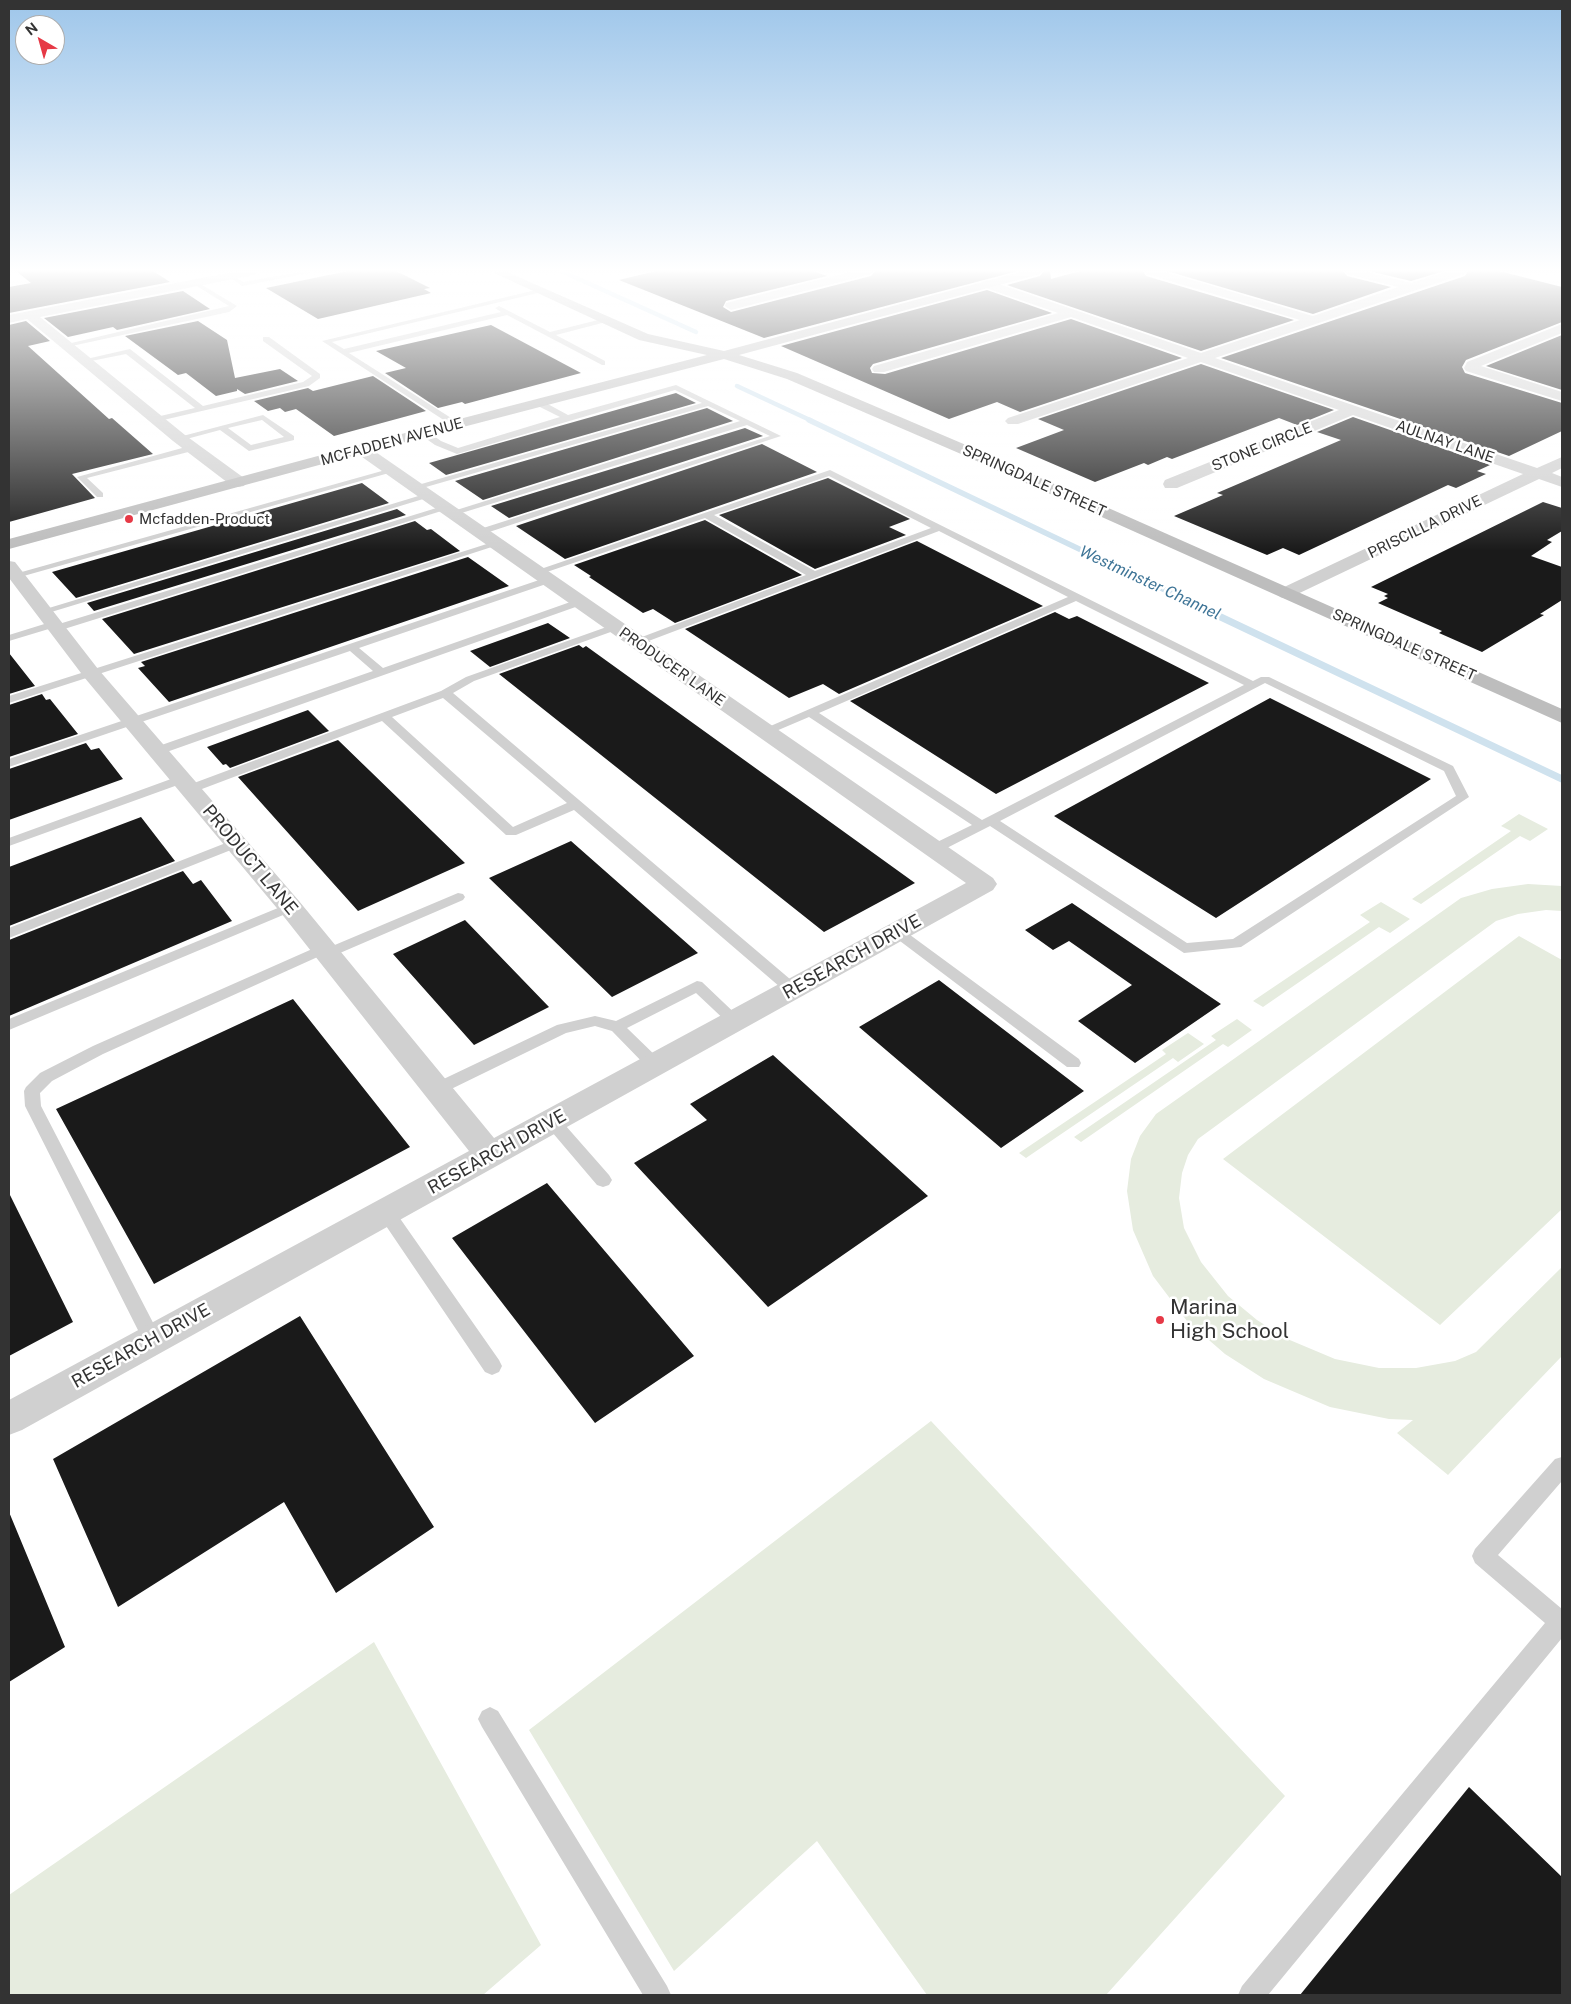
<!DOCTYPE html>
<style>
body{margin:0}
#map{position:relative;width:1571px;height:2004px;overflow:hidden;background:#fff;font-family:"Public Sans",sans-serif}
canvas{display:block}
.frame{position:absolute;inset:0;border:10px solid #333;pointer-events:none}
.north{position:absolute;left:15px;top:15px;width:50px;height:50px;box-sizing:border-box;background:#fff;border:1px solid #adadad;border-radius:50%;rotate:322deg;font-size:14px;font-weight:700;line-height:20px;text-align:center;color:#333}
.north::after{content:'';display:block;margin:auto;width:18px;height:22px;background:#e63946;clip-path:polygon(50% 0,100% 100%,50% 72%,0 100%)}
</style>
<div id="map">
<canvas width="1571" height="2004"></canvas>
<div class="frame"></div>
<div class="north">N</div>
</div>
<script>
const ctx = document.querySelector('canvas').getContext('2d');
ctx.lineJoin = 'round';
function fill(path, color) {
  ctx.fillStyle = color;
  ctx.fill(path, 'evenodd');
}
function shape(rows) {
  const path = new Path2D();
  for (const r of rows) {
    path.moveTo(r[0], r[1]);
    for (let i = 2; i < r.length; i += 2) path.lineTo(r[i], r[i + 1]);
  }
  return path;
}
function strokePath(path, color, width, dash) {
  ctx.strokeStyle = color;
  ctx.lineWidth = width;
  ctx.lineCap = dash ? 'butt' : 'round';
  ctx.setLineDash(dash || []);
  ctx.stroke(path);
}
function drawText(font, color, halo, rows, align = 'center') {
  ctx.font = font + ' "Public Sans",sans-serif';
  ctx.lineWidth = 5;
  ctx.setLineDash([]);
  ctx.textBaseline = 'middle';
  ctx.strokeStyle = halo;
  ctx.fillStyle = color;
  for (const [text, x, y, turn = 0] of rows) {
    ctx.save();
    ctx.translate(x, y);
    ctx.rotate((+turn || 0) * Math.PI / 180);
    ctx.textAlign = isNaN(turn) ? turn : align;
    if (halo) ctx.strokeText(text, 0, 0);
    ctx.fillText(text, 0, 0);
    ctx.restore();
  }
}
fill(shape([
 [1519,814,1548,829,1530,841,1520,836,1421,904,1412,899,1511,831,1501,826],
 [1528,884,1562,886,1562,911,1546,910,1518,914,1496,921,1198,1139,1188,1155,1182,1173,1179,1198,1184,1228,1201,1262,1228,1296,1257,1320,1285,1338,1335,1359,1379,1368,1416,1368,1455,1361,1476,1352,1562,1267,1562,1356,1448,1475,1397,1433,1413,1420,1389,1419,1330,1407,1264,1379,1225,1354,1187,1321,1153,1276,1133,1230,1127,1191,1131,1159,1140,1136,1156,1114,1461,898,1492,889],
 [1381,902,1410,919,1390,933,1379,927,1263,1007,1253,1001,1370,922,1360,915],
 [1519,936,1562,960,1562,1209,1440,1325,1223,1159],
 [1237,1019,1252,1030,1228,1047,1223,1044,1081,1142,1074,1137,1216,1040,1211,1036],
 [1188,1033,1204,1044,1178,1062,1173,1058,1026,1158,1019,1153,1166,1054,1162,1050],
 [931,1421,1285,1796,1106,1995,927,1995,817,1841,674,1971,529,1730],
 [374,1642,541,1945,483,1995,9,1995,9,1895]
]), '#e6ecdf');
strokePath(shape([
 [561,271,696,332],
 [737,386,812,421]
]), '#cfe2ee', 4.5);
strokePath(shape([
 [809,420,1209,611]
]), '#cfe2ee', 5.5);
strokePath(shape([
 [1206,610,1562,779]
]), '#cfe2ee', 7);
fill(shape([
 [16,271,153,271,170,282,9,313,9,287,31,283],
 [348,271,396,271,430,288,424,289,431,293,318,319,266,288],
 [656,271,813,271,827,276,726,301,723,307,731,312,871,276,875,271,1018,271,764,338,619,280],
 [1044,271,1050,271,1051,279,1080,271,1143,271,1146,276,1294,320,1201,351,1007,285,1040,276],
 [1167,271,1343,271,1347,276,1391,287,1313,314],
 [1369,271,1444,271,1411,281],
 [1468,271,1499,271,1562,287,1562,322,1466,360,1462,367,1465,373,1562,403,1562,431,1509,456,1221,358,1465,276],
 [987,290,1052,313,873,364,870,368,872,373,885,374,1071,319,1182,358,1020,412,997,402,949,419,781,346],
 [183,291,210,309,117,330,113,327,68,337,44,318],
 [26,321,50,341,28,346,109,419,112,418,153,454,72,474,95,498,9,522,9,325],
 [198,321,227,340,235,378,280,369,298,381,245,394,237,389,237,391,216,396,186,373,178,375,125,336],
 [491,325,581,373,465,404,462,402,438,408,385,373,406,368,376,351],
 [1562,335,1562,390,1486,366],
 [1201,364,1334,410,1297,425,1279,418,1172,459,1167,457,1148,465,1144,463,1095,482,1016,448,1064,430,1038,419],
 [373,376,426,411,334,436,296,409,285,412,280,408,268,411,254,401,308,388,313,391],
 [676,393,696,403,446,475,429,463],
 [707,408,733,421,483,500,455,481],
 [1353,417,1490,465,1477,471,1486,474,1456,488,1448,485,1299,555,1283,548,1267,555,1174,516,1223,495,1217,493,1341,440,1317,432],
 [745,428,763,436,509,518,491,506],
 [762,444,817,472,565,559,516,526],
 [828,478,910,519,889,527,906,535,815,569,719,515],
 [362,483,389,503,76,598,52,572],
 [1543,502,1562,508,1562,531,1547,540,1552,542,1531,556,1562,567,1562,600,1540,614,1544,615,1482,652,1439,633,1442,631,1378,603,1388,598,1384,596,1388,594,1371,587],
 [397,509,406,515,94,611,87,603],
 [705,520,802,575,675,623,653,609,643,613,589,577,591,576,574,565],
 [415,521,427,530,431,529,460,551,134,654,102,619],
 [917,541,1043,606,839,694,823,684,789,698,685,629],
 [468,557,509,586,169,702,138,668,145,666,141,662],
 [1055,612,1069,619,1077,616,1209,683,996,794,850,701],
 [548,623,570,638,490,667,470,651],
 [579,645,583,648,586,646,915,883,824,932,499,674],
 [9,653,35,686,9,694],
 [42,694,46,700,50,699,78,734,9,757,9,705],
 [1270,698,1431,779,1216,918,1054,816],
 [308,710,329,731,230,768,226,764,223,765,207,747],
 [338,740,465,863,358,911,238,777],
 [86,743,91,750,99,748,123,779,9,820,9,769],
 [141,817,175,861,9,926,9,867],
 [571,841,698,953,612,997,489,878],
 [183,871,193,884,201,880,232,921,9,1016,9,940],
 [1072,903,1221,1004,1135,1063,1078,1021,1132,985,1069,941,1053,950,1025,930],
 [465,920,549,1007,474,1045,393,954],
 [939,980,1084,1091,1001,1148,859,1027],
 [293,999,410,1147,154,1284,56,1109],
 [773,1055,928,1196,768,1307,634,1163,707,1120,690,1104],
 [547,1183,694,1356,595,1423,452,1238],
 [9,1193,73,1322,9,1356],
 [300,1316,434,1527,336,1593,284,1502,118,1607,53,1459],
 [9,1512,65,1647,9,1682],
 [1469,1787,1562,1877,1562,1995,1300,1995]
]), '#1a1a1a');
fill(shape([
 [307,271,319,271,242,286,226,275,231,274,243,282,307,271],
 [194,280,237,306,229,312,67,347,63,345,229,306,192,283,194,280],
 [540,289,542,292,332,342,344,349,501,312,495,308,499,306,550,332,606,318,606,322,556,335,605,361,605,365,602,365,507,315,349,353,459,423,460,425,456,428,322,341,540,289],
 [263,337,269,337,320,374,320,378,309,386,159,421,156,421,156,417,195,408,126,354,86,362,82,360,130,349,203,406,303,382,312,376,263,341,263,337],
 [676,385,781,436,480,535,475,532,477,530,770,436,747,425,455,515,447,513,740,421,708,406,419,489,411,487,702,403,675,390,457,454,435,445,421,435,421,431,427,431,441,441,458,448,560,417,538,406,538,402,544,402,568,415,676,385],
 [263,415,294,436,294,440,249,451,220,430,179,441,175,438,263,415],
 [262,420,284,437,251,445,228,428,262,420],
 [193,445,196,446,196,450,87,478,103,493,103,497,97,497,77,477,193,445],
 [389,469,396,471,20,577,11,575,389,469],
 [830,470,1253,681,1261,677,1269,677,1453,766,1469,797,1241,947,1184,953,990,826,939,852,929,852,927,849,929,846,972,825,809,717,769,734,765,735,759,731,1068,597,939,531,638,645,633,642,634,640,806,575,705,518,541,574,532,572,830,470],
 [829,476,931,528,815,571,714,515,829,476],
 [1076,601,1244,685,982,820,819,713,1076,601],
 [1265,683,1444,771,1456,796,1233,939,1187,943,1000,821,1265,683],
 [425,494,433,496,48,613,40,613,39,611,425,494],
 [443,506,451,508,61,630,57,631,52,628,9,641,9,635,54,621,59,624,443,506],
 [493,542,501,544,9,703,9,696,493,542],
 [548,577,553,580,552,582,359,648,383,668,576,600,584,600,584,604,161,754,153,754,151,751,153,748,373,671,350,651,9,767,9,759,548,577],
 [615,624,619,625,619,629,474,681,453,693,797,985,799,989,797,993,787,993,574,810,516,835,506,835,382,721,194,792,186,792,184,789,186,786,441,691,466,677,615,624],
 [443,698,567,803,513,827,392,717,443,698],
 [182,775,186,776,188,779,186,782,9,846,9,838,182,775],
 [236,839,243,843,241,846,9,938,9,928,236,839],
 [458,893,463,894,465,897,463,900,333,956,328,958,322,955,103,1054,52,1081,40,1093,41,1106,162,1340,160,1346,153,1348,146,1346,25,1106,24,1091,26,1087,40,1073,93,1046,319,946,324,944,330,947,458,893],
 [290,903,295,904,297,907,295,910,9,1030,9,1019,290,903],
 [897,927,902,929,1079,1059,1081,1063,1079,1067,1067,1067,892,935,890,932,897,927],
 [697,981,702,982,743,1021,740,1025,735,1026,730,1025,696,993,627,1028,661,1061,663,1065,661,1069,649,1069,612,1031,595,1026,566,1033,443,1093,437,1095,431,1093,429,1089,431,1085,557,1025,595,1016,616,1021,697,981],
 [552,1115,558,1117,609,1175,612,1180,609,1185,603,1187,597,1185,546,1125,544,1121,546,1117,552,1115],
 [386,1205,392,1207,499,1360,502,1366,499,1372,492,1375,485,1372,380,1217,377,1212,380,1207,386,1205],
 [1562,1457,1562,1481,1498,1555,1562,1609,1562,1638,1268,1995,1238,1995,1242,1986,1545,1623,1475,1563,1472,1556,1475,1549,1555,1459,1562,1457],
 [490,1707,498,1711,667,1986,671,1995,643,1995,482,1727,478,1719,482,1711,490,1707]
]), '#d0d0d0');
fill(shape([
 [238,271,260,271,254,275,40,317,185,435,244,478,246,482,244,486,238,487,232,486,173,441,27,319,9,323,9,315,238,271],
 [854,271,873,271,871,274,731,310,725,306,726,303,854,271],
 [1145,271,1162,271,1313,316,1398,287,1347,274,1345,271,1363,271,1411,283,1449,271,1466,271,1464,274,1215,358,1537,468,1562,457,1562,468,1552,473,1562,477,1562,487,1539,479,1287,599,1280,597,1278,593,1280,589,1523,474,1353,415,1177,488,1165,488,1163,484,1165,480,1339,410,1201,362,1018,424,1008,424,1005,421,1008,418,1188,358,1071,317,884,372,874,372,872,369,874,366,1058,313,983,287,981,284,983,281,987,280,1201,353,1300,320,1147,274,1145,271],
 [1562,324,1562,333,1481,366,1562,392,1562,401,1466,371,1464,368,1467,362,1562,324],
 [361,444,367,446,993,878,997,884,993,890,22,1430,9,1435,9,1400,469,1151,281,913,84,677,9,578,9,561,15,562,98,669,299,901,494,1138,966,883,355,452,353,449,361,444]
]), '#d0d0d0');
fill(shape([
 [490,271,505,271,648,334,724,351,1024,271,1042,271,1040,274,739,355,797,373,973,448,1562,709,1562,723,961,454,787,379,724,359,367,452,9,549,9,539,355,446,707,355,639,340,490,271]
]), '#bdbdbd');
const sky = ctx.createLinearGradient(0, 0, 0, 551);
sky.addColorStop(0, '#9ec6ea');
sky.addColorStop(0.49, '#fff');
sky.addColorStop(1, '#ffffff00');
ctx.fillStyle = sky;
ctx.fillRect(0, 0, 1571, 551);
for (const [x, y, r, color] of [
 [129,519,5,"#e63946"],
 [1160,1320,5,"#e63946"]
]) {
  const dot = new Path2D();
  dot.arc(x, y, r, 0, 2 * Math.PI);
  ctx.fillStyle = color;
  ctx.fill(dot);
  strokePath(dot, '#fff', 2);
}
drawText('15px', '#333', '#fff', [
 ["MCFADDEN AVENUE",392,442,-15],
 ["AULNAY LANE",1445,442,19],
 ["STONE CIRCLE",1262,447,-22],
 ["SPRINGDALE STREET",1034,481,24],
 ["PRISCILLA DRIVE",1425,527,-26],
 ["SPRINGDALE STREET",1404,645,24],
 ["PRODUCER LANE",672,667,35]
]);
drawText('15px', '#333', '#fff', [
 ["Mcfadden-Product",139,519]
], 'left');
drawText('italic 16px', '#3f7597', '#fff', [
 ["Westminster Channel",1150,583,25]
]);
drawText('18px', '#333', '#fff', [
 ["PRODUCT LANE",250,860,50],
 ["RESEARCH DRIVE",852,957,-29],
 ["RESEARCH DRIVE",497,1152,-29],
 ["RESEARCH DRIVE",141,1346,-29]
]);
drawText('21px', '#333', '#fff', [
 ["Marina",1170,1308],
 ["High School",1170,1332]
], 'left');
</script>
